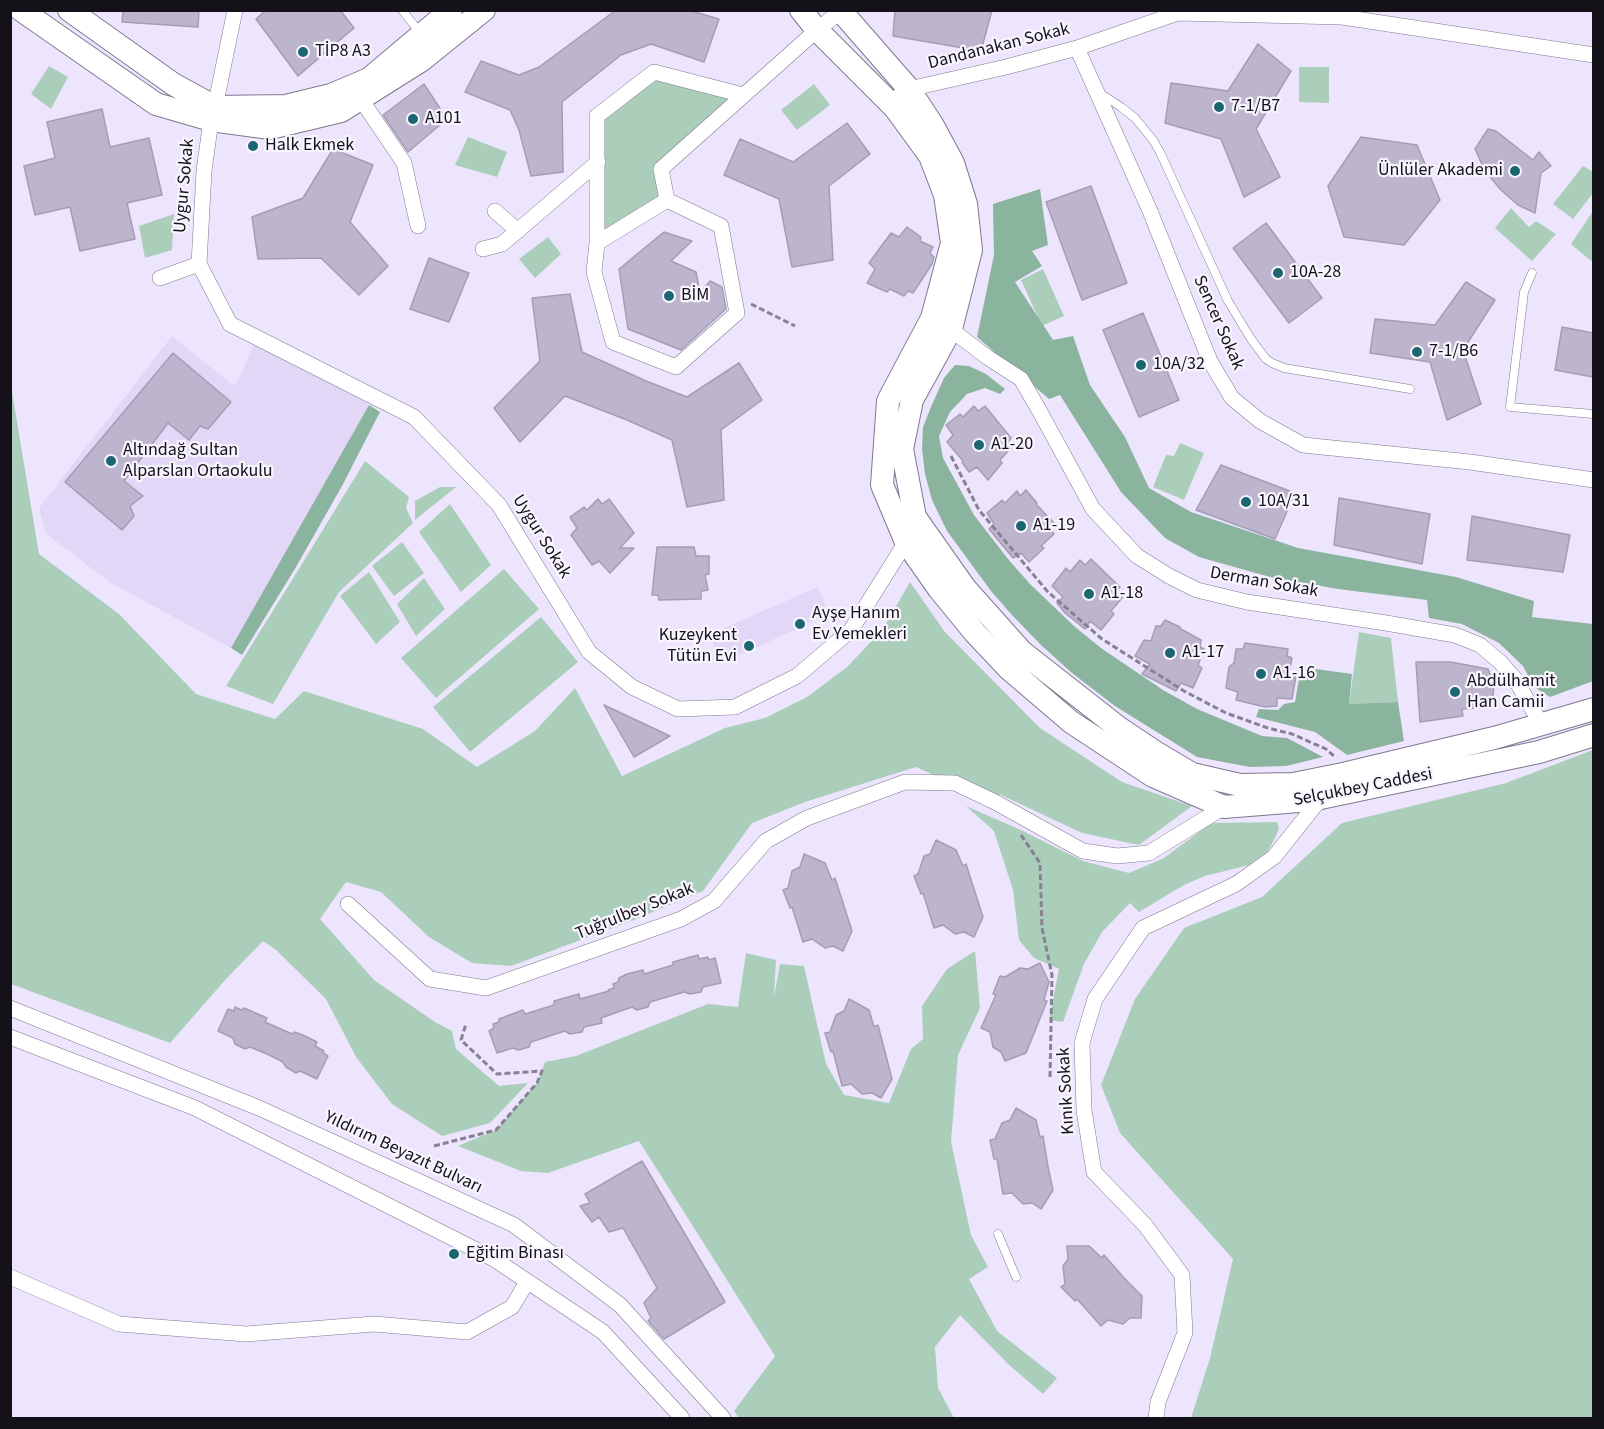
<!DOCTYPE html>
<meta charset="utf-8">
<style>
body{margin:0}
#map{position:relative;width:1604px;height:1429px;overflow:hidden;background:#ede5fe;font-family:"Source Sans 3",sans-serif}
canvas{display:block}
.frame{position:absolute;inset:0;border:12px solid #141119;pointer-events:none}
</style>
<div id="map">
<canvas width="1604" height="1429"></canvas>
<div class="frame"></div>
</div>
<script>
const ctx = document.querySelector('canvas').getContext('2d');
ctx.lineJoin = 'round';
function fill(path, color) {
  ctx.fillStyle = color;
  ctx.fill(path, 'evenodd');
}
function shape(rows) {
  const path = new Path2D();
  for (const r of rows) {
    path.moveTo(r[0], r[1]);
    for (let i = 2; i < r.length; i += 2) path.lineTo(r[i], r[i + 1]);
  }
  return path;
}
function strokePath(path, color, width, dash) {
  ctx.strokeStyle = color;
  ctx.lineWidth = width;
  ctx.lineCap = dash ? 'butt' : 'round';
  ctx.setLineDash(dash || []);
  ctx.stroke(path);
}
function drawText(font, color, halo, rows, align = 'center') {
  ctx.font = font + ' "Source Sans 3",sans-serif';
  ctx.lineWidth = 4.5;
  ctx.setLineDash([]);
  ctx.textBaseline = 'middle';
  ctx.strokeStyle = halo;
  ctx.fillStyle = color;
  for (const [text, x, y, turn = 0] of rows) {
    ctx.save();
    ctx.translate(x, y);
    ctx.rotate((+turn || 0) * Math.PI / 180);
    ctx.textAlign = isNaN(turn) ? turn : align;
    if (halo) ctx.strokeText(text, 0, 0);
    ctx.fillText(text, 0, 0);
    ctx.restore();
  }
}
fill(shape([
 [172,336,232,384,237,383,254,345,355,395,369,405,231,648,111,583,46,534,39,508],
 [818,587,829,614,724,662,708,635]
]), '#e2d7f6');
fill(shape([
 [49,66,68,77,51,109,31,94],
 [1299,67,1329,67,1329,103,1299,102],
 [654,72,743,95,661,169,667,200,597,243,597,116],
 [814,84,830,105,797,130,781,110],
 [468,137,507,152,497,177,455,165],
 [1583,166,1593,172,1593,193,1573,219,1553,204],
 [1511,208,1529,227,1536,221,1556,234,1532,261,1495,228],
 [1593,211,1594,259,1591,261,1571,244],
 [174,214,172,250,145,258,139,226],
 [548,237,561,254,535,278,519,259],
 [1043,269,1064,316,1042,326,1021,280],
 [10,389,12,392,39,554,119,614,196,694,275,719,304,691,423,729,477,767,535,731,575,688,622,776,725,728,765,718,807,697,847,667,883,629,910,582,945,632,1040,728,1122,782,1192,806,1139,845,1082,833,999,794,1002,806,916,767,805,802,752,823,703,891,634,920,511,966,472,963,429,937,381,892,346,882,320,919,374,980,435,1022,452,1031,456,1049,499,1086,528,1083,490,1123,442,1136,392,1104,356,1057,326,999,276,950,263,941,226,979,170,1043,11,984],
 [1180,443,1204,453,1184,500,1153,487,1166,455,1174,456],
 [365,461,409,497,406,508,413,523,339,592,273,704,226,686,289,585],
 [440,487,456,487,415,520,415,501],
 [450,504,491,565,461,592,419,532],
 [402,542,424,573,394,596,372,566],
 [504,569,539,609,436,698,401,658],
 [369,572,400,622,376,644,340,596],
 [424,578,445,609,416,636,397,604],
 [541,617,578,662,470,752,433,707],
 [1359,632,1391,638,1398,702,1349,704],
 [1593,750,1593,1418,1191,1418,1210,1358,1233,1259,1120,1133,1101,1085,1135,999,1184,928,1262,897,1342,823,1506,783],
 [966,806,1023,831,1083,861,1129,873,1164,858,1211,823,1277,822,1279,829,1274,840,1268,851,1249,865,1205,876,1184,885,1139,912,1130,903,1102,932,1084,964,1063,1022,1049,1020,1059,969,1034,958,1019,940,1013,890,994,831],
 [975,951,980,1008,958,1055,951,1142,971,1235,988,1267,969,1279,997,1331,1057,1378,1043,1394,1008,1364,960,1315,935,1347,938,1388,954,1418,739,1418,734,1411,775,1356,639,1141,548,1173,521,1171,458,1146,496,1130,537,1083,545,1062,576,1056,708,1004,738,1007,746,953,776,960,774,997,780,964,804,966,826,1064,844,1095,889,1103,911,1049,923,1039,922,1006,947,969]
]), '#abcebb');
fill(shape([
 [1040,189,1048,245,1032,251,1042,266,1015,282,1053,340,1073,336,1090,385,1125,437,1149,488,1191,512,1298,548,1456,577,1534,601,1532,617,1593,624,1593,681,1550,697,1534,687,1523,666,1499,643,1462,624,1429,618,1427,600,1338,589,1270,577,1199,557,1165,538,1121,492,1060,395,1049,399,977,337,994,255,993,204],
 [955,365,969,366,986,374,1005,389,1000,394,985,388,967,394,950,412,939,436,943,458,974,515,1008,559,1030,584,1074,626,1101,648,1163,690,1197,709,1262,736,1287,738,1323,757,1286,766,1250,767,1197,757,1115,706,1072,673,1041,645,1012,615,991,591,947,531,932,500,925,474,922,449,923,427,931,407,944,378],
 [369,405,380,412,342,486,296,567,242,655,231,648],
 [1301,667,1352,674,1349,704,1398,702,1404,741,1347,755,1315,732,1256,717,1259,709,1278,710,1284,704,1295,702]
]), '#8ab49d');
const building = shape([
 [123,10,199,10,198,27,122,22,123,10],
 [266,10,340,10,354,28,298,76,256,19,266,10],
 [616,10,688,10,719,19,704,62,651,44,621,55,562,102,563,172,531,176,519,130,510,110,465,92,481,61,519,75,539,67,616,10],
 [895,10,992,10,981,51,893,36,895,10],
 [1258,44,1291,71,1256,129,1280,177,1244,197,1221,139,1165,123,1171,83,1228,91,1258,44],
 [424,84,447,119,408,152,383,115,424,84],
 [102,109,110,147,149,138,162,195,127,203,135,239,80,251,70,207,35,215,24,166,55,158,47,122,102,109],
 [847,123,870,154,829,186,833,260,792,267,779,199,724,175,740,139,793,162,847,123],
 [1488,129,1496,131,1533,160,1539,152,1551,166,1541,173,1535,213,1518,205,1501,190,1485,171,1475,149,1488,129],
 [1361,137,1417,145,1440,200,1404,245,1344,237,1328,186,1361,137],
 [333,149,373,165,350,222,388,266,359,295,321,258,258,259,252,217,303,198,333,149],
 [1091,186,1127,283,1082,300,1046,202,1091,186],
 [1266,223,1322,298,1289,323,1233,248,1266,223],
 [907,227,921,237,920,241,933,247,930,253,934,257,932,264,913,293,908,291,904,296,890,289,887,292,867,283,875,269,869,263,891,233,899,237,907,227],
 [664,232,692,241,671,261,696,272,700,293,710,281,722,287,726,309,681,350,628,329,619,269,664,232],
 [429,258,469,273,449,322,410,309,429,258],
 [1466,282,1495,300,1463,350,1481,404,1447,420,1430,362,1370,353,1375,319,1435,325,1466,282],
 [570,294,582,352,646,381,687,397,739,363,762,400,721,430,724,500,687,507,672,440,627,420,565,396,520,442,494,408,540,361,532,298,570,294],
 [1143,313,1179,400,1139,417,1103,330,1143,313],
 [1562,327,1593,333,1593,377,1555,370,1562,327],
 [173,353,231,402,208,429,200,426,189,440,168,423,124,481,143,496,130,506,134,516,122,530,65,482,173,353],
 [974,406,978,411,985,406,1011,438,1008,442,1011,448,1000,460,1002,463,988,480,977,467,969,472,962,462,963,461,947,442,953,435,946,425,960,414,963,417,974,406],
 [1221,465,1295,493,1275,539,1196,510,1221,465],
 [1026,490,1037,503,1036,504,1054,523,1049,528,1054,534,1041,546,1044,548,1029,562,1021,553,1013,558,989,529,994,524,987,513,1002,500,1005,503,1017,491,1020,496,1026,490],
 [1339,498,1430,514,1422,564,1334,545,1339,498],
 [598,499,602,504,609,499,634,533,620,548,634,548,610,573,599,561,592,565,571,535,577,528,570,517,584,507,587,510,598,499],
 [1472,516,1570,535,1563,572,1467,560,1472,516],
 [657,547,694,547,696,556,709,556,709,574,705,575,708,590,701,591,701,599,659,600,658,595,652,595,657,547],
 [1091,559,1120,587,1117,591,1122,598,1111,611,1114,614,1101,630,1090,621,1085,629,1065,613,1057,603,1063,597,1052,586,1066,568,1070,572,1080,560,1085,565,1091,559],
 [1165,620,1180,627,1179,628,1201,640,1200,647,1204,649,1198,665,1202,668,1193,688,1181,683,1176,691,1142,674,1150,664,1135,656,1144,640,1151,641,1156,626,1161,626,1165,620],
 [1245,643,1288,649,1287,656,1292,658,1289,673,1296,676,1292,699,1277,698,1277,706,1265,707,1236,700,1238,692,1226,688,1229,667,1234,663,1236,649,1243,649,1245,643],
 [1416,662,1451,662,1488,669,1494,685,1492,707,1462,709,1463,716,1420,722,1416,662],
 [604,705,670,736,634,757,604,705],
 [936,840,956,850,963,866,966,864,983,917,974,937,964,932,955,934,943,925,934,928,923,893,921,894,914,876,918,874,924,856,930,854,936,840],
 [804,854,825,863,832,880,835,878,852,931,843,951,833,946,825,948,812,939,803,942,792,907,790,908,783,890,788,888,792,871,800,867,804,854],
 [698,955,699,959,708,957,709,960,715,958,721,983,703,987,701,992,690,994,684,992,650,1002,648,1007,637,1010,632,1007,601,1018,602,1023,584,1027,582,1032,570,1034,565,1031,531,1042,529,1047,518,1050,513,1048,497,1053,489,1031,494,1028,493,1024,499,1022,499,1019,523,1010,525,1014,554,1005,554,1001,579,994,580,999,609,991,608,990,614,988,613,984,618,982,619,978,627,974,643,970,644,974,673,965,673,962,698,955],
 [1040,963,1049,982,1044,1000,1047,1001,1026,1053,1005,1061,1001,1052,993,1047,990,1032,981,1028,996,995,993,994,1000,976,1005,977,1020,968,1028,969,1040,963],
 [849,999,869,1010,874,1027,878,1025,892,1079,881,1098,872,1093,862,1094,851,1084,842,1086,833,1051,831,1052,825,1033,830,1032,836,1015,844,1011,849,999],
 [235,1007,241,1010,244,1008,267,1018,265,1022,292,1034,294,1032,303,1035,317,1042,315,1046,324,1051,323,1053,328,1056,317,1079,300,1071,296,1073,286,1067,283,1062,267,1054,250,1047,245,1049,235,1044,233,1038,218,1031,228,1009,234,1011,235,1007],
 [1016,1108,1036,1120,1040,1137,1043,1136,1048,1167,1053,1190,1041,1209,1032,1203,1023,1204,1012,1193,1003,1194,997,1159,994,1159,990,1140,995,1139,1002,1123,1010,1120,1016,1108],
 [642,1161,725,1302,664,1339,648,1321,651,1318,644,1303,657,1288,623,1228,609,1232,599,1217,592,1222,580,1206,590,1203,585,1194,642,1161],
 [1067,1246,1089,1246,1102,1258,1104,1255,1125,1279,1142,1296,1141,1318,1130,1318,1123,1324,1108,1320,1101,1326,1077,1299,1075,1301,1061,1287,1065,1284,1063,1266,1068,1259,1067,1246]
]);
fill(building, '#bdb5cd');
strokePath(building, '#a49db4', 1.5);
const lane = shape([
 [402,10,421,34],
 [1099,95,1106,97,1121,107,1135,118,1153,140,1160,152,1228,301,1251,339,1266,359,1272,363,1284,368,1410,389],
 [1532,273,1524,292,1510,407,1593,414],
 [998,1234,1016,1277]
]);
const street = shape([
 [235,10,215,107,211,120,204,171,199,264,230,324,414,417,499,505,589,652,632,687,678,709,735,707,797,676,851,630,906,542,908,536],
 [1077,48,1150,211,1210,361,1232,398,1260,421,1303,445,1470,462,1594,480],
 [909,89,1006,67,1077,48,1178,13,1342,17,1594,55],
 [356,92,404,163,418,226],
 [667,200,721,226,737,313,676,367,613,342,594,272,597,243,667,200],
 [667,200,661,169,817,30,841,11],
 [495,211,518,231],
 [597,243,597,116,654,72,743,95],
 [483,249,502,244,598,162],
 [160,278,199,264],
 [945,325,987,357,1021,379,1039,410,1093,509,1137,556,1169,576,1197,590,1247,602,1386,623,1455,635,1480,645,1500,662,1515,679,1541,724],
 [348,904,430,979,486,988,681,919,714,901,766,841,807,818,905,782,955,783,995,802,1083,851,1117,856,1149,853,1224,807],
 [10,1008,259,1108,514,1225,620,1305,723,1418],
 [10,1037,195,1108,494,1259,603,1332,682,1418],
 [10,1277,119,1324,246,1334,374,1324,467,1332,512,1307,527,1282],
 [1156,1418,1158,1402,1185,1333,1182,1275,1145,1225,1094,1172,1084,1110,1082,1043,1095,999,1143,928,1236,884,1274,857,1321,798]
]);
const secondary = shape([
 [21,10,156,104,211,120,270,128,341,111,422,60,484,10],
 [69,10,173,84,215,107,286,106,331,95,369,79,451,10],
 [801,10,817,30,895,108,903,97],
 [840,10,909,89,932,124,953,163,966,204,971,250,951,329,912,400,902,449,915,517,965,588,1022,652,1119,728,1155,752,1192,774,1240,785,1293,784,1343,774,1494,738,1594,709],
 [895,108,930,156,945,195,952,243,932,318,888,401,882,485,906,542,939,589,975,633,1009,669,1071,722,1153,776,1224,807,1311,800,1539,752,1594,735]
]);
strokePath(lane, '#7f788e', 9);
strokePath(street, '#7f788e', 16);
strokePath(secondary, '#7f788e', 24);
strokePath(shape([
 [751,304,795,326],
 [951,456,979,510,1048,592,1102,639,1184,691,1226,713,1268,728,1292,734,1326,749,1335,757],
 [1021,835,1040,863,1042,928,1052,975,1050,1078],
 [434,1146,496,1130,537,1083,542,1071,497,1074,461,1040,466,1024]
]), '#878293', 3, [6, 3]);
strokePath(lane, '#fff', 8);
strokePath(street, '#fff', 15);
strokePath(secondary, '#fff', 22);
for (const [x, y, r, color] of [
 [303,52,6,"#1b6671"],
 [1219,107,6,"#1b6671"],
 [413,119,6,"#1b6671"],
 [253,146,6,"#1b6671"],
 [1515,171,6,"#1b6671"],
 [1278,273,6,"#1b6671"],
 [669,296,6,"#1b6671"],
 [1417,352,6,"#1b6671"],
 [1141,365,6,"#1b6671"],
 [979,445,6,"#1b6671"],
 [111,461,6,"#1b6671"],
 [1246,502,6,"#1b6671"],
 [1021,526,6,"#1b6671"],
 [1089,594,6,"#1b6671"],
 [800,624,6,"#1b6671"],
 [749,646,6,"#1b6671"],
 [1170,653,6,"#1b6671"],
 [1261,674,6,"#1b6671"],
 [1455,692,6,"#1b6671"],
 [454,1254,6,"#1b6671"]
]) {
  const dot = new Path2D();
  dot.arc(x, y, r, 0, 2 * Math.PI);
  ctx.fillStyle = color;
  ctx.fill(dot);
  strokePath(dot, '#f8f5ff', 2);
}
drawText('18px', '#141119', '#f8f5ff', [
 ["Dandanakan Sokak",999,47,-14],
 ["Uygur Sokak",185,186,-85],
 ["Sencer Sokak",1218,323,66],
 ["Uygur Sokak",541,537,58],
 ["Derman Sokak",1264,583,10],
 ["Selçukbey Caddesi",1363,788,-11],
 ["Tuğrulbey Sokak",635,912,-22],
 ["Kınık Sokak",1067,1091,-93],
 ["Yıldırım Beyazıt Bulvarı",403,1153,25]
]);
drawText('18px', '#141119', '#f8f5ff', [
 ["TİP8 A3",315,52],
 ["7-1/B7",1231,107],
 ["A101",425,119],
 ["Halk Ekmek",265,146],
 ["Ünlüler Akademi",1503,171,"right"],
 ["10A-28",1290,273],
 ["BİM",681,296],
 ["7-1/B6",1429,352],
 ["10A/32",1153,365],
 ["A1-20",991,445],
 ["Altındağ Sultan",123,451],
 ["Alparslan Ortaokulu",123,472],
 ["10A/31",1258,502],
 ["A1-19",1033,526],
 ["A1-18",1101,594],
 ["Ayşe Hanım",812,614],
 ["Ev Yemekleri",812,635],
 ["Kuzeykent",737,636,"right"],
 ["Tütün Evi",737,657,"right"],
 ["A1-17",1182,653],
 ["A1-16",1273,674],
 ["Abdülhamit",1467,682],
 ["Han Camii",1467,703],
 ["Eğitim Binası",466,1254]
], 'left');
</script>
